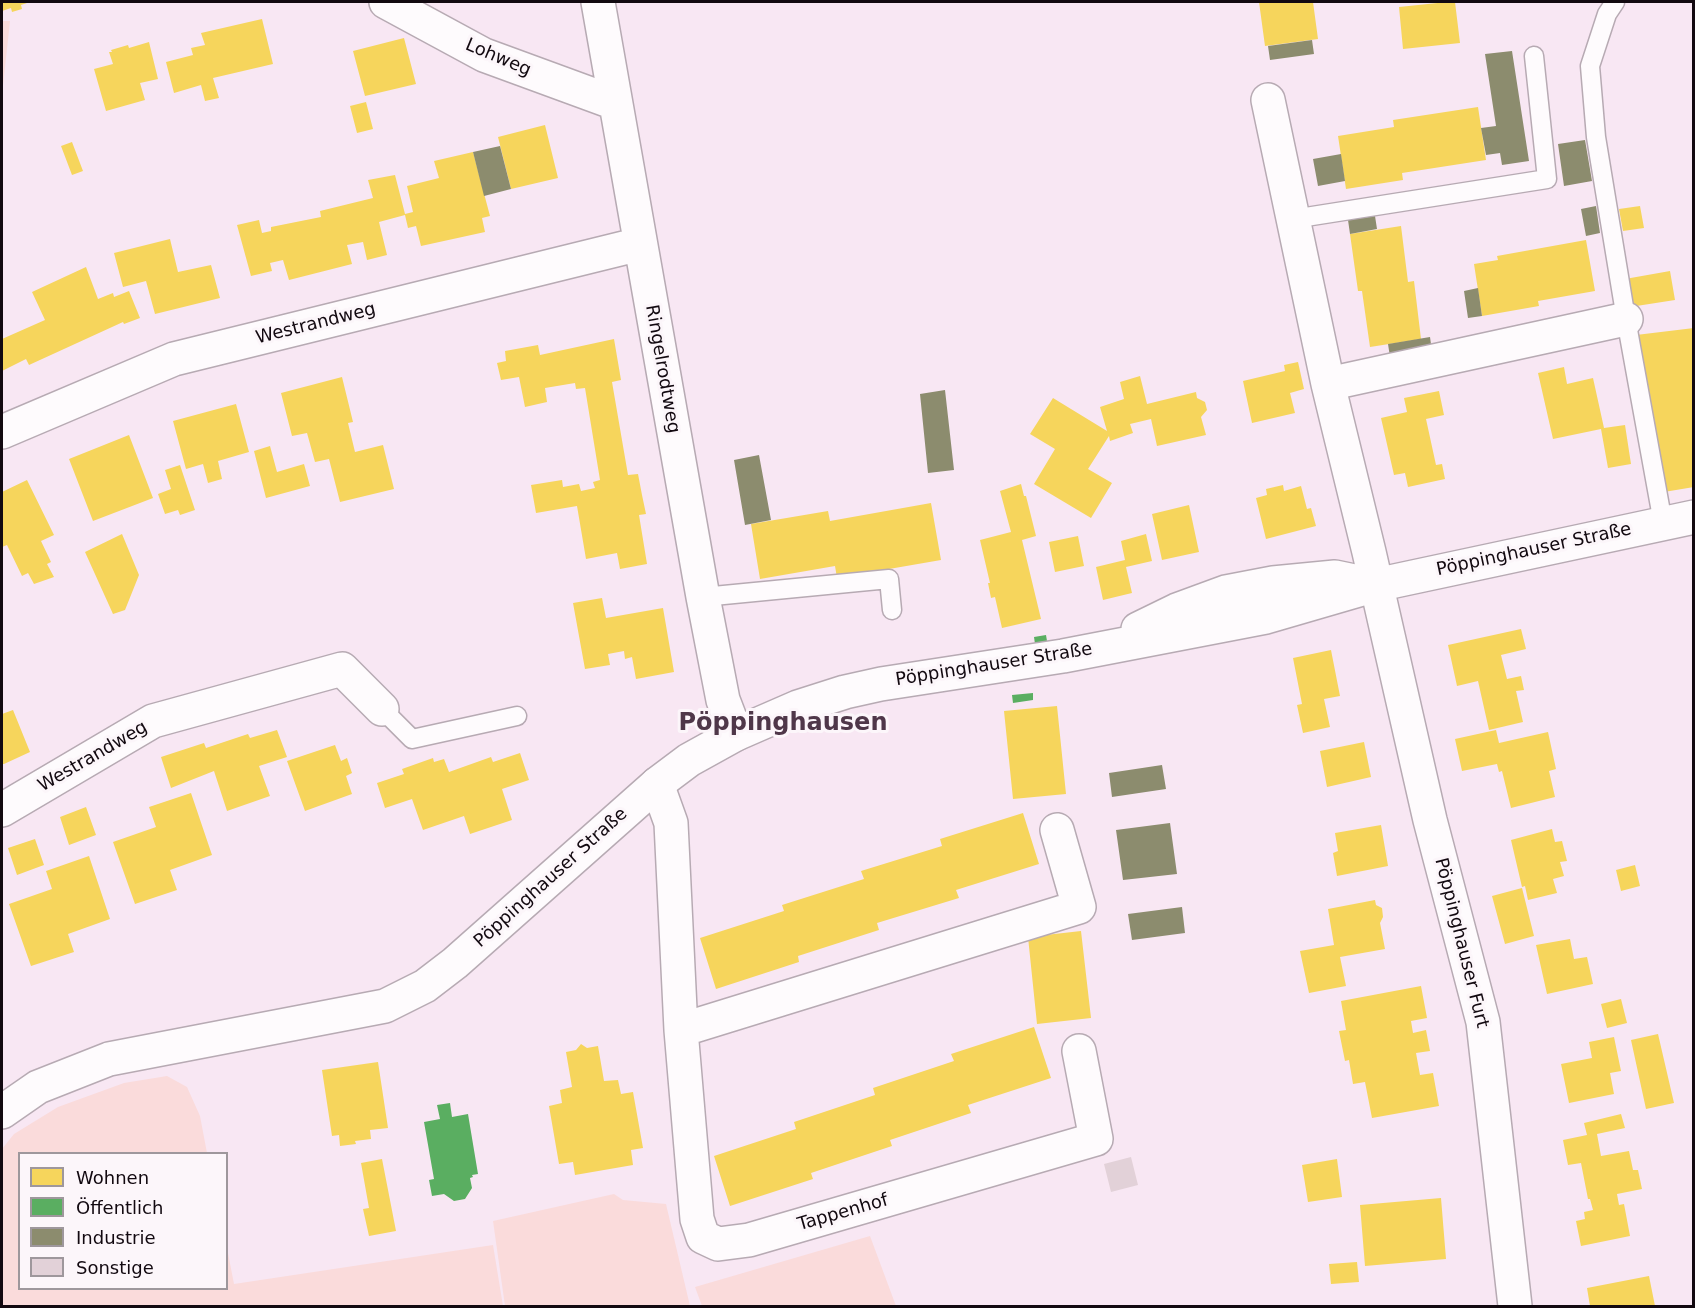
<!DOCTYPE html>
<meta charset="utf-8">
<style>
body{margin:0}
#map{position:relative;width:1695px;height:1308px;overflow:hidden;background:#f8e7f3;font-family:"DejaVu Sans",sans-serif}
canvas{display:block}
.frame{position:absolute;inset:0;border:3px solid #120910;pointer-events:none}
.legend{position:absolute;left:18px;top:1152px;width:210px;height:138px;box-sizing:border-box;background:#fcf6fa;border:2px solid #9e979c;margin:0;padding:8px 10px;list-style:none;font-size:18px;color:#120910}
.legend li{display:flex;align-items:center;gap:12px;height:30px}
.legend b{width:30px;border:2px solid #9e979c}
</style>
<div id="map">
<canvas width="1695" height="1308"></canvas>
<div class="frame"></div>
<ul class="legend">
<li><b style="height:16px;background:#f6d55c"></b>Wohnen</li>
<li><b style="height:16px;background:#5aae61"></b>Öffentlich</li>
<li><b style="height:16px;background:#8c8c6e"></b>Industrie</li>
<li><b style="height:16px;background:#e2d1d8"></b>Sonstige</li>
</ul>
</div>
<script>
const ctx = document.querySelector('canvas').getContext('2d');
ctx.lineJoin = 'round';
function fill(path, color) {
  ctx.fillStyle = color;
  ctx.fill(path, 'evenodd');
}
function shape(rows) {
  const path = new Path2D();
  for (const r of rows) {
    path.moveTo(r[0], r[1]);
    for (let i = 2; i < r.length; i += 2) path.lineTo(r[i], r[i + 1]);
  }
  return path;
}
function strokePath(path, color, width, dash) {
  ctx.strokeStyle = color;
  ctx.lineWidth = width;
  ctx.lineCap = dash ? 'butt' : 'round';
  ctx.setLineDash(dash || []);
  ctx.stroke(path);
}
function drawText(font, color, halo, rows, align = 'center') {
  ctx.font = font + ' "DejaVu Sans",sans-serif';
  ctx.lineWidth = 6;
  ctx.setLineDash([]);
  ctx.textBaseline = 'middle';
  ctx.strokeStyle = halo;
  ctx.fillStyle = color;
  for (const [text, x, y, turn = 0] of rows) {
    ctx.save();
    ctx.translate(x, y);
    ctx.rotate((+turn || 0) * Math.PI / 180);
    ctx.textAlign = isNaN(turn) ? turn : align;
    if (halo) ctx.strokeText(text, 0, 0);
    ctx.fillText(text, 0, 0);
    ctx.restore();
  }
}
fill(shape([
 [2,21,10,21,2,95],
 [167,1076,187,1087,200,1116,207,1153,20,1154,20,1288,226,1288,227,1248,234,1284,493,1245,503,1306,2,1306,2,1149,14,1134,58,1107,124,1083],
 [614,1194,623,1200,666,1204,690,1306,505,1306,493,1221],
 [870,1236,896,1306,702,1306,695,1287]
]), '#fadbdb');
fill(shape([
 [2,2,30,2,21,5,22,9,12,12,11,8,2,11],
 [1259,2,1313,2,1318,39,1265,46],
 [1447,2,1455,2,1460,43,1403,49,1399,7],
 [262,19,273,64,213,78,219,98,205,101,201,85,174,93,166,62,193,55,191,48,205,45,201,33],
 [404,38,416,84,365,96,353,51],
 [149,42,158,79,140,83,145,100,106,111,94,69,113,64,109,52,112,52,111,50,128,45,129,48],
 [366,102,373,129,357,133,350,106],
 [1478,107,1486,160,1402,173,1403,180,1346,189,1338,136,1394,127,1393,120],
 [545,125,558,178,511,189,498,137],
 [72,142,83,171,72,175,61,146],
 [473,152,490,216,482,218,485,232,421,246,416,226,408,228,405,215,379,222,387,255,367,260,363,242,347,245,352,264,289,280,283,260,270,263,272,271,251,276,237,225,259,220,262,233,271,231,271,227,321,217,320,211,373,198,368,180,395,175,405,214,413,212,407,186,439,178,434,161],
 [1640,206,1644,228,1623,231,1619,209],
 [1401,226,1408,282,1414,281,1421,339,1370,347,1362,291,1358,291,1350,234],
 [170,239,178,272,211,265,220,298,155,314,146,281,123,287,114,253],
 [1586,240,1595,291,1538,301,1539,306,1482,316,1474,264,1498,260,1497,256],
 [86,267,98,299,113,293,114,297,129,291,140,318,124,324,123,322,29,365,26,359,2,371,2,339,45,320,32,292],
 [1670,271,1675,300,1630,307,1625,279],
 [1694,328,1694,487,1664,492,1636,335],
 [614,339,621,380,612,382,628,475,638,474,642,495,646,514,639,515,647,564,620,569,617,553,586,559,577,506,536,513,531,485,562,480,563,487,579,484,581,491,595,488,593,482,600,480,585,388,576,389,575,383,545,388,547,402,525,407,519,377,501,380,497,363,506,361,505,351,538,345,540,355],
 [1298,362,1304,389,1290,393,1295,413,1252,423,1243,381,1285,371,1284,365],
 [1564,367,1567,384,1593,378,1604,428,1625,425,1631,464,1608,468,1601,429,1553,439,1538,373],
 [1140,376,1147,404,1196,392,1197,398,1205,402,1207,410,1201,417,1206,435,1157,446,1151,419,1130,424,1133,433,1110,441,1109,436,1088,469,1112,483,1091,518,1034,484,1055,449,1030,434,1053,398,1107,431,1100,407,1124,399,1120,382],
 [342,377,353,422,348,423,355,452,383,445,394,489,340,502,329,459,315,462,307,433,292,436,281,393],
 [1439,391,1444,415,1426,419,1436,465,1442,464,1445,479,1408,487,1405,473,1394,475,1381,418,1407,412,1404,398],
 [236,404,249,452,218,461,222,479,208,483,203,464,186,469,173,421],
 [129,435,153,498,93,521,69,459],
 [270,446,277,472,304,464,310,486,266,498,254,451],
 [180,465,195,510,180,515,178,510,165,514,158,494,171,489,165,470],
 [27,480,54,535,41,541,51,562,47,564,54,577,34,584,28,573,22,576,7,545,2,547,2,492],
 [1021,484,1024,496,1026,496,1036,536,1022,540,1041,619,1002,628,995,597,991,598,988,583,990,583,980,540,1011,532,1000,491],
 [1283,485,1284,491,1301,486,1307,509,1311,508,1316,526,1266,539,1256,498,1267,495,1266,489],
 [931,503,941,560,837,578,835,566,760,579,751,524,828,511,830,521],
 [1189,505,1199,552,1162,560,1152,514],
 [122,534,139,575,125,610,113,614,85,552],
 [1146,534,1152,561,1126,567,1132,593,1103,600,1096,567,1125,560,1121,541],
 [1078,536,1084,566,1055,572,1049,542],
 [602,598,606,618,663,608,674,672,636,679,632,657,625,659,624,651,608,654,610,665,585,669,573,603],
 [1521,629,1526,649,1501,655,1507,679,1521,676,1524,690,1516,691,1523,722,1489,730,1478,681,1457,686,1448,645],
 [1331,650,1340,696,1324,699,1330,727,1303,733,1297,705,1302,704,1293,658],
 [1057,706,1066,794,1013,799,1004,711],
 [13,710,30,752,4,764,2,764,2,714],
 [277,730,287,757,259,766,270,796,227,811,214,771,171,788,161,757,204,743,206,748,248,734,250,738],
 [1496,730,1499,743,1548,732,1556,769,1549,771,1555,797,1511,808,1502,771,1499,772,1497,764,1462,771,1455,739],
 [1364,742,1371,777,1327,787,1320,751],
 [335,745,341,761,347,758,352,773,346,776,352,794,305,811,287,761],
 [520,753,529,780,502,789,512,820,470,834,464,816,423,830,412,799,385,808,377,783,404,774,402,769,433,758,434,762,444,759,449,772,491,757,493,762],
 [191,793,212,855,170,870,177,890,135,904,113,842,156,827,149,807],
 [86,807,96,835,69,845,60,817],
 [1023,813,1039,864,956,890,959,898,877,923,879,930,798,956,799,962,716,989,700,938,784,911,782,905,864,879,861,871,942,846,940,839],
 [1381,825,1388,866,1337,876,1333,853,1338,851,1335,833],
 [1552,829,1555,842,1562,841,1567,861,1560,862,1564,876,1553,879,1557,893,1528,900,1525,886,1522,887,1511,840],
 [35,839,44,865,17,875,8,848],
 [89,856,110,919,68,934,74,952,31,966,9,904,52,889,46,871],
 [1635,865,1640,886,1621,891,1616,870],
 [1522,888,1534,936,1505,944,1492,896],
 [1375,900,1376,905,1382,908,1383,917,1380,923,1385,949,1340,957,1346,986,1309,993,1300,951,1334,945,1328,909],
 [1081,931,1091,1018,1037,1024,1028,937],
 [1570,939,1574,959,1587,957,1593,984,1547,994,1536,945],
 [1421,986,1427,1018,1411,1021,1413,1033,1426,1030,1430,1051,1416,1053,1420,1075,1433,1073,1439,1106,1372,1118,1365,1082,1353,1084,1349,1060,1345,1061,1339,1031,1346,1030,1341,1001],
 [1621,999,1627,1023,1607,1028,1601,1004],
 [1034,1027,1051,1078,968,1105,971,1113,890,1140,892,1146,811,1173,813,1179,730,1206,714,1156,796,1129,794,1122,875,1095,873,1088,954,1061,951,1054],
 [1658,1034,1674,1103,1646,1109,1631,1040],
 [1614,1037,1621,1071,1610,1073,1614,1094,1569,1103,1561,1064,1592,1058,1589,1042],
 [581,1044,587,1048,598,1046,604,1081,618,1080,621,1094,633,1092,643,1148,631,1150,633,1165,575,1175,573,1162,559,1164,549,1106,562,1103,560,1090,572,1087,566,1052,576,1050],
 [378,1062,388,1128,370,1130,371,1139,355,1141,356,1144,340,1146,339,1135,332,1136,322,1070],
 [1621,1114,1625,1128,1597,1134,1601,1156,1629,1151,1633,1170,1638,1170,1642,1189,1617,1194,1619,1205,1624,1204,1630,1236,1581,1246,1576,1221,1585,1219,1584,1212,1593,1210,1590,1199,1588,1199,1581,1163,1568,1165,1563,1140,1587,1135,1584,1123],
 [382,1159,396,1231,369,1236,363,1209,369,1208,361,1163],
 [1337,1159,1342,1197,1308,1202,1302,1165],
 [1441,1198,1446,1259,1365,1266,1360,1205],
 [1357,1262,1359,1282,1331,1284,1329,1264],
 [1649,1276,1655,1306,1590,1306,1587,1288]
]), '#f6d55c');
fill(shape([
 [1046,635,1047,641,1035,644,1034,637],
 [1033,693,1033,700,1013,703,1012,695],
 [450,1103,452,1117,468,1114,478,1174,472,1175,473,1177,470,1178,472,1188,465,1199,454,1201,444,1194,432,1196,429,1180,434,1179,424,1122,440,1119,437,1105]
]), '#5aae61');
fill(shape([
 [1312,40,1314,54,1270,60,1268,46],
 [1512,51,1529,161,1502,165,1500,153,1486,155,1481,128,1496,126,1485,54],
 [1585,140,1592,181,1564,186,1558,144],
 [500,146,511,189,484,196,473,152],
 [1341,154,1345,181,1318,186,1313,159],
 [1596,206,1600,233,1586,236,1581,209],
 [1375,216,1377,229,1350,234,1348,220],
 [1478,288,1482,316,1468,318,1464,291],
 [1430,337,1432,351,1390,357,1388,344],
 [945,390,954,470,928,473,920,394],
 [759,455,771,520,745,525,734,460],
 [1162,765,1166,789,1112,797,1109,773],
 [1170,823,1177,874,1123,880,1116,830],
 [1182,907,1185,933,1132,940,1128,914]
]), '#8c8c6e');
fill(shape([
 [1131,1157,1138,1185,1111,1192,1104,1164]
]), '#e2d1d8');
const service = shape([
 [1615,2,1607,14,1590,66,1596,137,1626,319,1663,523],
 [1293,219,1547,179,1534,56],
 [703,597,889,579,892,610],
 [382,709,412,739,517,716]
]);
const minor = shape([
 [386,2,484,55,615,103],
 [598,2,703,597,723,700,736,734],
 [1268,100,1328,384,1369,552,1430,820,1483,1022,1515,1306],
 [1328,384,1626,319],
 [2,432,174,359,640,244],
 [657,784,671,823,681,1030,697,1219,703,1237,718,1244,749,1240,1096,1139,1079,1051],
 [2,810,153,721,342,669,382,709],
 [681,1030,1079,907,1057,830]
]);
const secondary = shape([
 [1138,629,1177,610,1226,592,1273,583,1335,577,1359,582],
 [2,1112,38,1087,109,1059,385,1006,425,986,455,963,657,784,689,760,736,734,798,707,845,692,881,684,1063,656,1266,617,1376,585,1694,517]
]);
strokePath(service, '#b7aab3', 21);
strokePath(minor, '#b7aab3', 36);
strokePath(secondary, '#b7aab3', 36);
strokePath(service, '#fefbfd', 18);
strokePath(minor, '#fefbfd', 33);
strokePath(secondary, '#fefbfd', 33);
drawText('18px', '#120910', '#fcf6fa', [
 ["Lohweg",498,58,23],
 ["Westrandweg",316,324,-14],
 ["Ringelrodtweg",662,369,80],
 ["Pöppinghauser Straße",1534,550,-12],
 ["Pöppinghauser Straße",994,665,-9],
 ["Westrandweg",93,757,-30],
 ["Pöppinghauser Straße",551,878,-42],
 ["Pöppinghauser Furt",1461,943,76],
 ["Tappenhof",843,1213,-16]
]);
drawText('bold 24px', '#4f3749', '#fcf6fa', [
 ["Pöppinghausen",783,724]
]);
</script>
